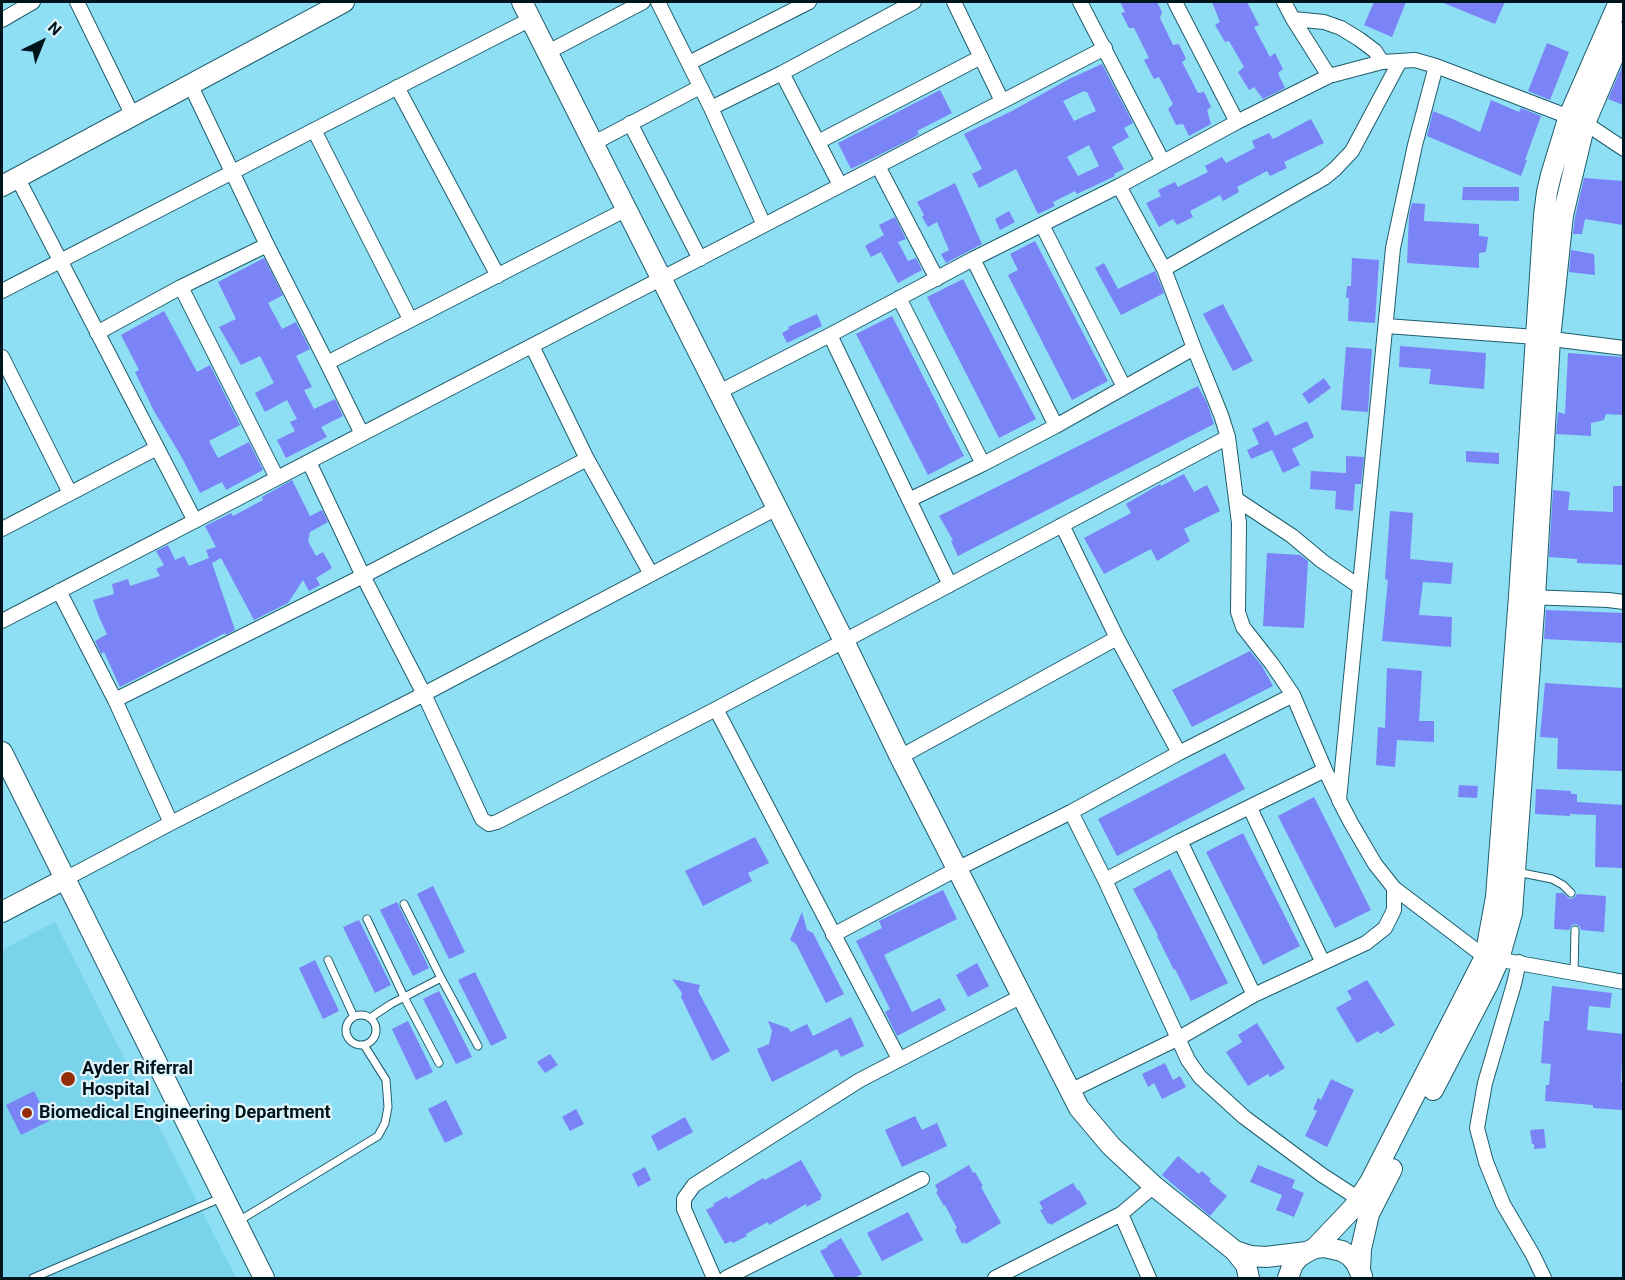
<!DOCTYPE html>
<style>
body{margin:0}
#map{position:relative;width:1625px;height:1280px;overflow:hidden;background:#8edef4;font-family:Roboto,sans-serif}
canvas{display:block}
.frame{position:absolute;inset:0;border:3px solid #00141b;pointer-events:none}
.north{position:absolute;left:12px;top:12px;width:60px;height:60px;-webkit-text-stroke:4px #dff5fc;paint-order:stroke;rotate:43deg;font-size:16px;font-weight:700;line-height:24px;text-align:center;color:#00141b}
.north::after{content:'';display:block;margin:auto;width:21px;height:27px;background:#00141b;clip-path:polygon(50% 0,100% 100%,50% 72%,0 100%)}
</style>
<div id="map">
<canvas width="1625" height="1280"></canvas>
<div class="frame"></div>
<div class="north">N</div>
</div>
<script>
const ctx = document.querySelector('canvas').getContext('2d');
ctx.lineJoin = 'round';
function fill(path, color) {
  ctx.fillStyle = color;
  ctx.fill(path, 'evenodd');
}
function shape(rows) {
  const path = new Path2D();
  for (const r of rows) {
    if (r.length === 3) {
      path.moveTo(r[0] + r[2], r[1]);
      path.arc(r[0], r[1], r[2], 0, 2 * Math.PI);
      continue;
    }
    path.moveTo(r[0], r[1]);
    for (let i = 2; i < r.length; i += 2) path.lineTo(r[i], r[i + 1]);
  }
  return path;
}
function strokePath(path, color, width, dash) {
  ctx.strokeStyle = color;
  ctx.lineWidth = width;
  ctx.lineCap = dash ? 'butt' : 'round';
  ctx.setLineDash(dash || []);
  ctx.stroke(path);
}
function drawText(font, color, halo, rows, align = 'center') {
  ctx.font = font + ' Roboto,sans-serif';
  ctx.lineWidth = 4.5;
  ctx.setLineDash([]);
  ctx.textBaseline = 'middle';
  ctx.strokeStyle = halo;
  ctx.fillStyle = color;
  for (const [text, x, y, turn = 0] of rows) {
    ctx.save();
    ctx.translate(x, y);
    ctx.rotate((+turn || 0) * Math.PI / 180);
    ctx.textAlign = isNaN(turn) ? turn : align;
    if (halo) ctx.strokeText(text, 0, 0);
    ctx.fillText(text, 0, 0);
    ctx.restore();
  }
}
fill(shape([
 [55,922,236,1278,2,1278,2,950]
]), '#78d3eb');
fill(shape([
 [1120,2,1157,2,1162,12,1160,18,1173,45,1179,44,1186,59,1182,62,1198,93,1204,92,1211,107,1207,110,1211,124,1189,136,1183,124,1176,125,1168,109,1173,104,1159,77,1154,79,1144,60,1149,58,1134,28,1129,28,1121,13,1125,12],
 [1212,2,1247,2,1259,25,1254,27,1270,57,1275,53,1283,69,1278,73,1285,88,1263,99,1254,87,1249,90,1238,72,1244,67,1229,41,1225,42,1215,25,1220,22],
 [1374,2,1406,2,1392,37,1364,25],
 [1441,2,1505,2,1495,24],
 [1547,43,1569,52,1550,100,1528,91],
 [1102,64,1133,123,1124,128,1129,137,1112,147,1124,169,1114,174,1115,176,1077,194,1075,191,1053,202,1055,206,1038,214,1016,169,979,188,972,174,982,169,964,134,1012,111,1069,79],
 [1084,91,1085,92,1087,92,1096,111,1074,121,1063,101],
 [1089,145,1099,166,1078,176,1067,157],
 [1623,64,1623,105,1608,99],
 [940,90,952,113,917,131,919,134,911,139,851,169,838,143],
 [1491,100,1519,112,1521,108,1541,116,1525,160,1527,160,1521,176,1427,136,1433,111,1455,120,1480,132],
 [1311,119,1324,143,1284,162,1287,168,1270,176,1267,171,1237,187,1239,192,1223,201,1220,195,1190,211,1193,217,1177,225,1173,219,1159,227,1146,203,1161,196,1158,190,1175,182,1178,187,1208,172,1205,166,1222,157,1226,163,1255,148,1252,141,1269,133,1273,139],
 [1584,178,1623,181,1623,225,1585,219,1582,234,1573,234,1575,217],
 [955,183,982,244,946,263,941,254,949,250,937,222,928,227,922,217,924,215,917,202],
 [1463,187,1519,187,1519,201,1462,200],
 [1412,203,1425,204,1424,221,1479,224,1479,236,1488,237,1486,252,1479,253,1479,268,1407,263,1409,215],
 [1009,211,1015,222,1000,230,995,219],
 [895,217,906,239,898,242,908,261,916,258,922,270,898,283,881,252,871,257,865,246,884,235,879,225],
 [1035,241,1108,381,1072,400,1008,275,1018,270,1010,254],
 [1571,250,1594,254,1595,275,1569,272],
 [264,258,283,295,268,303,282,329,296,322,310,349,296,356,312,387,304,390,314,409,335,399,343,416,321,427,327,437,286,458,277,440,295,431,290,422,297,419,287,400,265,412,255,393,274,383,260,356,241,365,219,327,236,319,218,282],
 [1352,258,1379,260,1375,323,1348,321,1349,298,1346,298,1347,286,1351,286],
 [1104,263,1118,289,1155,271,1164,293,1121,315,1095,268],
 [963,279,1036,419,999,438,927,297],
 [1223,304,1253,361,1233,371,1203,314],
 [164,311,197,372,210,365,240,425,209,441,218,458,249,442,263,470,226,490,222,482,200,493,181,456,154,411,135,372,139,370,121,335],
 [817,314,822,326,787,343,782,333,789,329,788,327],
 [892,316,964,456,928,475,856,334],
 [1400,346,1486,353,1484,389,1429,384,1431,369,1399,367],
 [1346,347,1372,349,1368,412,1341,410],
 [1568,353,1623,357,1623,415,1606,414,1604,420,1591,423,1591,436,1556,434,1558,412,1565,414],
 [1324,378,1331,388,1309,404,1302,394],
 [1198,386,1207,403,1214,424,958,556,951,541,953,540,939,516],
 [1268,421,1275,436,1307,421,1314,437,1292,449,1300,465,1283,473,1272,450,1251,459,1247,450,1259,444,1252,429],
 [1466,451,1499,453,1499,464,1466,462],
 [1346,456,1364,457,1361,484,1355,484,1353,511,1335,509,1336,491,1310,489,1311,471,1346,473],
 [1184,474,1194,492,1207,485,1220,511,1184,529,1190,541,1157,561,1151,549,1104,574,1084,538,1131,513,1126,504,1160,484,1161,486],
 [292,480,310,516,322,510,328,522,310,532,308,541,316,556,323,552,332,568,316,578,320,585,309,591,303,580,288,603,254,620,221,558,212,563,235,630,226,635,225,633,120,687,104,652,101,654,95,641,107,634,99,617,93,600,114,594,112,584,128,579,130,586,160,576,156,569,164,565,156,551,168,545,175,560,184,556,189,566,209,558,206,550,216,547,205,526,231,513,233,516,263,500,262,497],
 [1613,486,1623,486,1623,565,1577,563,1577,559,1549,557,1553,490,1570,492,1568,510,1613,512],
 [1390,511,1413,513,1410,559,1453,563,1451,584,1423,582,1419,615,1452,617,1451,647,1382,641,1388,580,1385,579],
 [1267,553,1300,555,1308,561,1304,628,1263,626],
 [1546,610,1623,613,1623,643,1544,639],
 [1250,651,1262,666,1273,686,1192,727,1172,690],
 [1387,668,1422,671,1419,721,1434,721,1434,742,1397,740,1395,767,1376,765,1378,727,1385,728],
 [1545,683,1623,688,1623,771,1557,769,1558,738,1540,737],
 [1225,753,1245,789,1117,856,1098,819],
 [1459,785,1478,786,1477,798,1458,797],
 [1536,789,1571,791,1571,794,1577,794,1577,802,1623,805,1623,868,1595,867,1596,815,1570,814,1570,816,1535,814],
 [1314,797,1371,910,1335,928,1278,816],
 [1243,833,1300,946,1263,965,1206,852],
 [755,837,769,863,748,873,752,881,703,906,685,871],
 [1170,869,1228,983,1191,1001,1175,969,1174,970,1157,936,1158,935,1133,889],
 [433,886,465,952,449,959,417,894],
 [943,890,957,919,884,955,912,1012,940,998,946,1010,897,1036,885,1012,890,1009,856,941,882,928,879,921],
 [1556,893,1563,893,1570,899,1575,897,1577,894,1606,896,1604,932,1581,930,1580,927,1576,924,1572,925,1569,930,1554,929],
 [397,902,429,968,413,976,380,910],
 [802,912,807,930,813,933,844,994,826,1003,796,944,790,940],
 [359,920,391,985,375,993,343,927],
 [315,960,339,1011,323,1019,299,968],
 [977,963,989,986,968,997,956,975],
 [475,972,507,1038,491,1046,458,980],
 [672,979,700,985,698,991,730,1051,712,1061,681,997,682,993],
 [1367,980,1395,1025,1380,1034,1378,1031,1357,1043,1336,1008,1352,999,1347,991],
 [1552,986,1612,993,1610,1008,1589,1006,1587,1030,1623,1034,1621,1082,1623,1083,1622,1110,1593,1108,1593,1105,1545,1101,1546,1085,1549,1085,1551,1064,1541,1063,1542,1050,1544,1021,1549,1021],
 [439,991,472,1057,456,1064,423,999],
 [851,1017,864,1046,841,1057,837,1049,772,1082,757,1049,769,1044,772,1031,768,1021,788,1028,791,1032,807,1024,813,1036],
 [408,1021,433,1072,416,1080,392,1029],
 [1257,1023,1285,1068,1270,1077,1268,1074,1248,1086,1226,1052,1242,1042,1238,1035],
 [550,1054,558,1065,545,1073,537,1062],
 [1165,1063,1173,1080,1180,1076,1186,1087,1162,1099,1154,1083,1148,1087,1142,1074],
 [1331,1079,1354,1090,1327,1147,1305,1136,1317,1111,1313,1109,1318,1098,1321,1100],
 [34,1091,49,1121,21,1135,6,1105],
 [446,1100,463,1134,445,1143,428,1109],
 [576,1109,584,1124,570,1131,562,1117],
 [915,1116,922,1130,937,1123,947,1146,902,1167,885,1130],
 [685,1117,693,1132,658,1151,651,1136],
 [1544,1129,1546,1148,1534,1149,1534,1144,1532,1144,1530,1130],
 [1178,1156,1199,1174,1202,1171,1211,1179,1209,1181,1227,1196,1210,1216,1162,1175],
 [801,1160,822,1196,820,1197,821,1199,807,1207,806,1204,769,1225,768,1222,746,1234,747,1236,733,1243,731,1241,725,1244,706,1210,714,1206,713,1204,727,1196,728,1199,763,1178,765,1180],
 [969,1165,973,1173,975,1172,983,1186,981,1187,1001,1223,966,1244,964,1242,962,1244,955,1230,957,1228,945,1205,944,1206,936,1192,938,1191,935,1185],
 [1258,1165,1295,1180,1292,1188,1304,1193,1294,1217,1276,1210,1282,1195,1250,1182],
 [645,1167,651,1180,638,1187,632,1174],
 [1073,1183,1078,1191,1079,1190,1087,1204,1051,1225,1050,1223,1048,1224,1040,1210,1043,1209,1039,1202],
 [908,1212,923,1240,882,1261,867,1233],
 [841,1238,862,1274,854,1278,835,1278,820,1251,828,1247,827,1246]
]), '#7b84f7');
const lane = shape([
 [1517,872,1552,879,1563,885,1571,893],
 [404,904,441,978,478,1046],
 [367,919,404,997,439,1063],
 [328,960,354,1017],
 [1574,973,1575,930],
 [361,1030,15],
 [370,1018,391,1004,441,978],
 [237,1222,378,1136,385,1123,388,1107,386,1080,364,1045],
 [33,1278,221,1198]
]);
const street = shape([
 [77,2,133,116],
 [658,2,711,108,764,225],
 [954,2,1002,101],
 [1080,2,1163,162],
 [1175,2,1237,122],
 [1284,2,1293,19,1329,76],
 [1293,19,1324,22,1341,28,1359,39,1375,51,1382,62],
 [2,20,33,2],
 [548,52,643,2],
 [689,63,809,2],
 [1436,66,1415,145,1393,248,1339,800,1351,823,1375,864,1394,888,1485,957,1624,982],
 [782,73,840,185],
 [190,84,267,245,327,363,362,434],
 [397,87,498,276],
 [711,108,782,73,914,2],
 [630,123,700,259],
 [314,130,410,319],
 [818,142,981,57],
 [594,143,700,87],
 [878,166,937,279],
 [17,177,195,521],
 [1119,186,1164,269,1194,348,1221,415,1228,437,1239,523,1238,612,1243,627,1272,664,1293,695,1325,770,1339,799],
 [1042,225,1124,387],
 [973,259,1056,426],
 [1164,269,1324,178,1335,169,1352,151,1400,61],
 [181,287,277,478],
 [2,291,314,130,531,19],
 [899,298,983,464],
 [1386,326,1536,337,1624,348],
 [97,333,181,287,267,245],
 [830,335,950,585],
 [532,346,587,459,651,574],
 [2,357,70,493],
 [327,363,627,209],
 [719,392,830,335,973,259,1119,186,1237,122,1329,76,1382,62,1415,60,1436,66,1585,123,1624,149],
 [309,462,363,576,424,694,482,819,489,824,497,822,716,709,1228,437],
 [1236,499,1292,536,1322,561,1360,587],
 [909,500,983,464,1056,426,1194,348],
 [1062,525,1117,638,1179,753],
 [2,529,157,448],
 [59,591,115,700,171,823],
 [1527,597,1608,600,1624,602],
 [2,621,1105,48],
 [115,700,363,576,587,459],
 [716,709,899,1059],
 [900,757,1117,638],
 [1250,808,1323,963],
 [1071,812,1105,880,1188,1060,1200,1077,1244,1117,1322,1175,1359,1199],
 [1180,841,1254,995],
 [65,879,171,823,424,694,777,508],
 [1105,880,1180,841,1325,770],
 [833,935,957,869,1071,812,1179,753,1293,695],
 [1519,962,1514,984,1485,1083,1477,1128,1486,1162,1503,1204,1533,1255,1544,1278],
 [1070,1091,1179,1038,1254,995,1366,943,1385,928,1394,910,1394,888],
 [1121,1214,1149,1278],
 [714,1278,684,1209,684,1199,694,1185,860,1080,1022,996],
 [726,1278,922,1179],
 [995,1278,1121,1214,1154,1186]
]);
const secondary = shape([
 [522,2,844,641,900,757,1079,1108,1111,1146,1154,1186,1235,1251,1246,1265,1249,1278],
 [2,186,344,2],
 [2,752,264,1278],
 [2,912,65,879],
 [1433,1090,1488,984,1499,959,1512,913,1535,597,1550,339,1563,215,1585,123,1624,32],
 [1315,1248,1353,1208,1370,1182,1485,957,1496,897,1519,596,1544,215,1547,192,1551,175,1569,116,1619,2],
 [1235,1251,1250,1256,1266,1257,1307,1252],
 [1360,1271,1361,1249,1369,1214,1392,1169],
 [1288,1278,1293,1264,1299,1257,1307,1252,1315,1248,1324,1247,1342,1251,1350,1256,1356,1263,1362,1276]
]);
strokePath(lane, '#1e5d6c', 9);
strokePath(street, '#1e5d6c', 16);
strokePath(secondary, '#1e5d6c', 22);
strokePath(lane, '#fff', 7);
strokePath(street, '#fff', 14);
strokePath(secondary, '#fff', 20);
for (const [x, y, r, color] of [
 [68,1079,8,"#942d08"],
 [27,1113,6,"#942d08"]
]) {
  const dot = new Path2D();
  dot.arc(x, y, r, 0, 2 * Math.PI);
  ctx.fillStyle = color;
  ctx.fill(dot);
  strokePath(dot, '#dff5fc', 2);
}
drawText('bold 18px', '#00141b', '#dff5fc', [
 ["Ayder Riferral",82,1069],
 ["Hospital",82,1090],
 ["Biomedical Engineering Department",39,1113]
], 'left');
</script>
